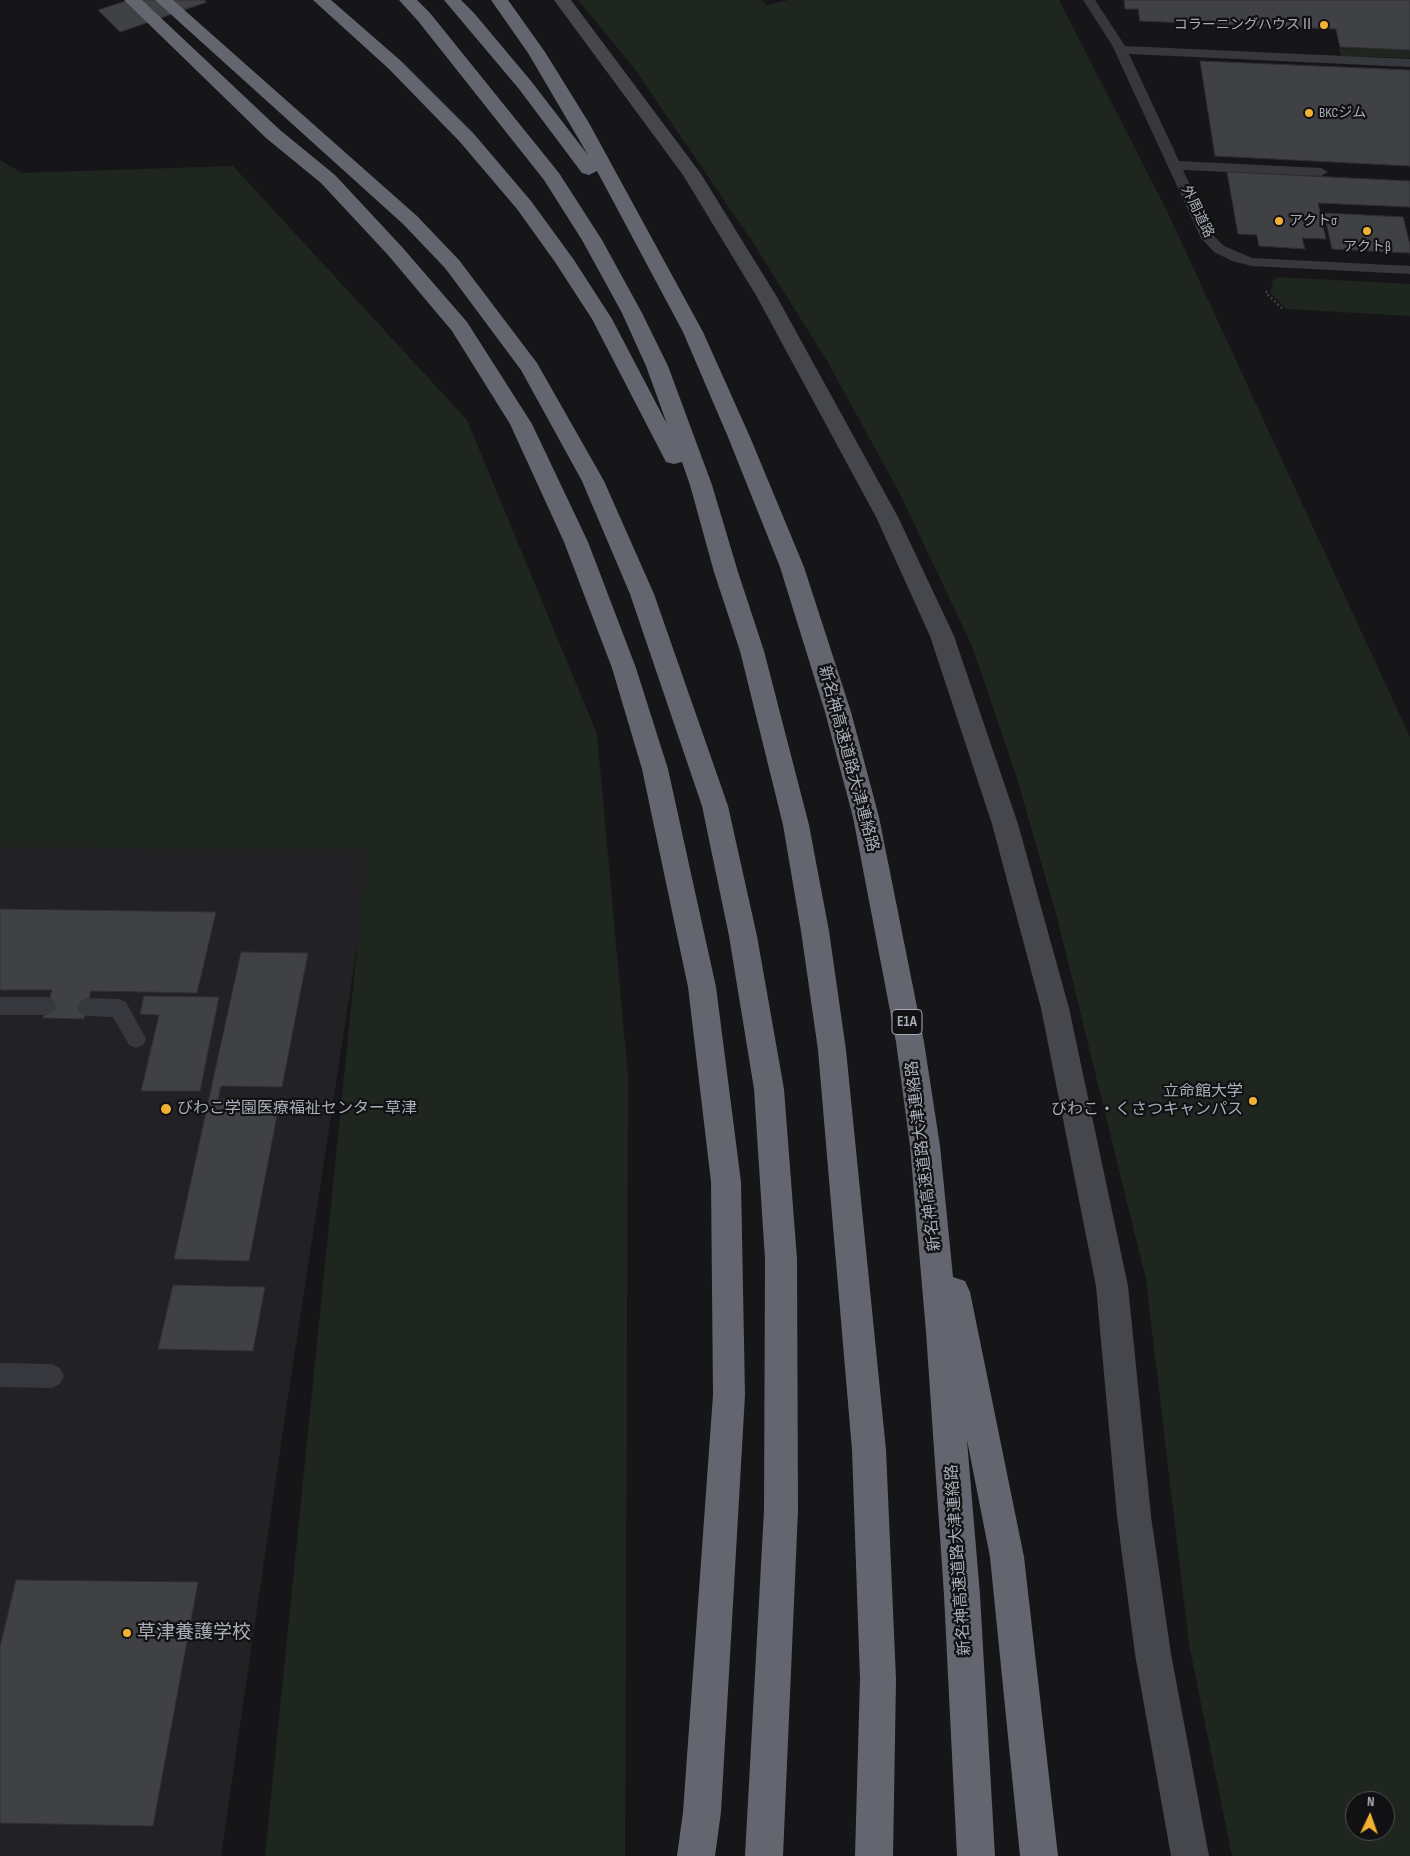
<!DOCTYPE html>
<meta charset="utf-8">
<style>
body{margin:0}
#map{position:relative;width:1410px;height:1856px;overflow:hidden;background:#161618;font-family:"Sofia Sans Condensed",sans-serif}
canvas{display:block}
.north{position:absolute;left:1345px;top:1791px;width:50px;height:50px;box-sizing:border-box;background:#111113;border:1px solid #4d4f55;border-radius:50%;rotate:3deg;font-size:14px;font-weight:700;line-height:20px;text-align:center;color:#a8adb8}
.north::after{content:'';display:block;margin:auto;width:18px;height:22px;background:#f2b134;clip-path:polygon(50% 0,100% 100%,50% 72%,0 100%)}
</style>
<div id="map">
<canvas width="1410" height="1856"></canvas>
<div class="north">N</div>
</div>
<script>
const ctx = document.querySelector('canvas').getContext('2d');
ctx.lineJoin = 'round';
function fill(path, color) {
  ctx.fillStyle = color;
  ctx.fill(path, 'evenodd');
}
function shape(rows) {
  const path = new Path2D();
  for (const r of rows) {
    path.moveTo(r[0], r[1]);
    for (let i = 2; i < r.length; i += 2) path.lineTo(r[i], r[i + 1]);
  }
  return path;
}
function strokePath(path, color, width, dash) {
  ctx.strokeStyle = color;
  ctx.lineWidth = width;
  ctx.lineCap = dash ? 'butt' : 'round';
  ctx.setLineDash(dash || []);
  ctx.stroke(path);
}
function drawText(font, color, halo, rows, align = 'center') {
  ctx.font = font + ' "Sofia Sans Condensed","Noto Sans JP",sans-serif';
  ctx.lineWidth = 4.5;
  ctx.setLineDash([]);
  ctx.textBaseline = 'middle';
  ctx.strokeStyle = halo;
  ctx.fillStyle = color;
  for (const [text, x, y, turn = 0] of rows) {
    ctx.save();
    ctx.translate(x, y);
    ctx.rotate((+turn || 0) * Math.PI / 180);
    ctx.textAlign = isNaN(turn) ? turn : align;
    if (halo) ctx.strokeText(text, 0, 0);
    ctx.fillText(text, 0, 0);
    ctx.restore();
  }
}
fill(shape([
 [0,808,377,815,286,1410,221,1856,0,1856]
]), '#222225');
fill(shape([
 [578,0,762,0,766,5,789,0,1059,0,1167,211,1410,737,1410,1856,1232,1856,1189,1644,1146,1280,1058,921,1016,775,972,646,899,492,826,359,752,241,634,68],
 [1355,1801,1385,1801,1385,1831,1355,1831],
 [1339,48,1410,50,1410,58,1341,56],
 [0,160,22,173,233,166,467,420,597,734,628,1077,625,1856,265,1856,367,850,0,847],
 [1278,277,1410,284,1410,316,1287,309,1270,293,1273,280]
]), '#1e261f');
const building = shape([
 [129,0,204,0,207,2,120,32,98,10,129,0],
 [1124,0,1410,0,1410,50,1340,47,1336,29,1140,21,1138,9,1125,9,1124,0],
 [1200,61,1410,70,1410,166,1215,156,1200,61],
 [1227,172,1410,181,1410,207,1318,203,1326,239,1302,238,1305,249,1259,246,1257,235,1238,234,1227,172],
 [1324,213,1403,217,1410,245,1410,253,1332,249,1324,213],
 [0,909,216,912,197,993,91,991,84,1019,43,1018,52,990,0,990,0,909],
 [241,952,308,953,282,1087,221,1086,218,1099,280,1100,249,1261,174,1259,241,952],
 [144,996,219,997,200,1091,141,1091,159,1015,140,1014,144,996],
 [173,1285,265,1287,253,1351,158,1349,173,1285],
 [16,1580,198,1582,153,1826,0,1823,0,1647,16,1580]
]);
fill(building, '#404145');
strokePath(building, '#303034', 1);
strokePath(shape([
 [1267,291,1266,293,1284,310]
]), '#3d3f44', 2.5, [2, 2.5]);
fill(shape([
 [1083,0,1095,0,1125,46,1410,59,1410,67,1129,54,1179,161,1321,168,1328,172,1321,176,1183,170,1214,236,1224,246,1252,258,1410,266,1410,274,1252,266,1232,261,1214,252,1201,238,1112,45,1083,0],
 [0,997,47,997,54,1000,57,1006,54,1012,47,1015,0,1015,0,997],
 [87,998,119,999,126,1002,146,1039,143,1045,136,1048,129,1045,113,1017,87,1016,80,1013,77,1007,80,1001,87,998],
 [0,1363,52,1364,60,1368,64,1376,60,1384,52,1388,0,1387,0,1363]
]), '#37383d');
fill(shape([
 [554,0,571,0,701,174,777,297,898,517,954,636,1018,824,1069,1008,1128,1286,1151,1516,1171,1654,1209,1856,1171,1856,1135,1654,1117,1516,1096,1286,1041,1008,992,824,930,636,876,517,757,297,683,175,554,0]
]), '#45474d');
fill(shape([
 [124,0,142,0,280,130,335,175,402,247,467,322,532,424,588,542,636,668,668,769,716,987,741,1182,745,1395,721,1812,715,1856,677,1856,683,1812,713,1395,711,1182,688,987,642,769,612,668,564,542,510,424,452,331,388,255,321,183,266,138,124,0],
 [155,0,173,0,417,216,459,260,537,363,604,481,654,594,728,806,757,936,784,1089,797,1259,798,1510,783,1856,745,1856,764,1510,765,1259,754,1089,729,936,702,806,630,594,582,481,521,370,445,268,403,224,155,0],
 [313,0,331,0,401,61,474,134,531,201,574,260,612,319,667,424,646,366,622,313,582,240,544,180,418,21,399,0,417,0,430,13,559,173,602,240,642,313,668,366,712,485,738,572,764,651,809,825,829,931,846,1050,886,1450,896,1679,893,1856,855,1856,860,1679,852,1450,818,1050,801,931,783,825,740,651,714,572,690,485,682,462,674,464,666,462,592,319,555,262,517,209,460,142,389,69,313,0],
 [444,0,461,0,474,13,531,81,588,155,528,53,491,0,508,0,545,52,589,123,703,332,750,437,804,567,851,712,879,817,924,1042,940,1146,953,1277,965,1281,970,1292,1024,1557,1058,1856,1020,1856,990,1557,967,1440,980,1595,995,1856,957,1856,944,1595,926,1332,910,1146,896,1042,853,817,825,712,780,567,728,437,683,332,597,171,589,175,582,173,519,89,444,0]
]), '#63666e');
for (const [x, y, r, color] of [
 [1324,25,5,"#f2b134"],
 [1309,113,5,"#f2b134"],
 [1279,221,5,"#f2b134"],
 [1367,231,5,"#f2b134"],
 [1253,1101,5,"#f2b134"],
 [166,1109,6,"#f2b134"],
 [127,1633,5,"#f2b134"]
]) {
  const dot = new Path2D();
  dot.arc(x, y, r, 0, 2 * Math.PI);
  ctx.fillStyle = color;
  ctx.fill(dot);
  strokePath(dot, '#111113', 2);
}
drawText('14px', '#a8adb8', '#111113', [
 ["コラーニングハウスⅡ",1314,25,"right"],
 ["BKCジム",1319,113],
 ["アクトσ",1289,221],
 ["アクトβ",1367,247,"center"]
], 'left');
drawText('14px', '#a8adb8', '#111113', [
 ["外周道路",1197,212,64]
]);
for (const [x, y, w] of [
 [907,1022,30]
]) {
  const box = new Path2D();
  box.roundRect(x - w / 2, y - 12.5, w, 25, 4);
  ctx.fillStyle = '#111113';
  ctx.fill(box);
  strokePath(box, '#a8adb8', 1);
}
drawText('bold 15px', '#a8adb8', null, [
 ["E1A",907,1022]
]);
drawText('16px', '#a8adb8', '#111113', [
 ["新名神高速道路大津連絡路",848,759,75],
 ["新名神高速道路大津連絡路",924,1156,-97],
 ["新名神高速道路大津連絡路",959,1560,-94]
]);
drawText('16px', '#a8adb8', '#111113', [
 ["立命館大学",1243,1092],
 ["びわこ・くさつキャンパス",1243,1110],
 ["びわこ学園医療福祉センター草津",177,1109,"left"]
], 'right');
drawText('19px', '#a8adb8', '#111113', [
 ["草津養護学校",137,1633]
], 'left');
</script>
